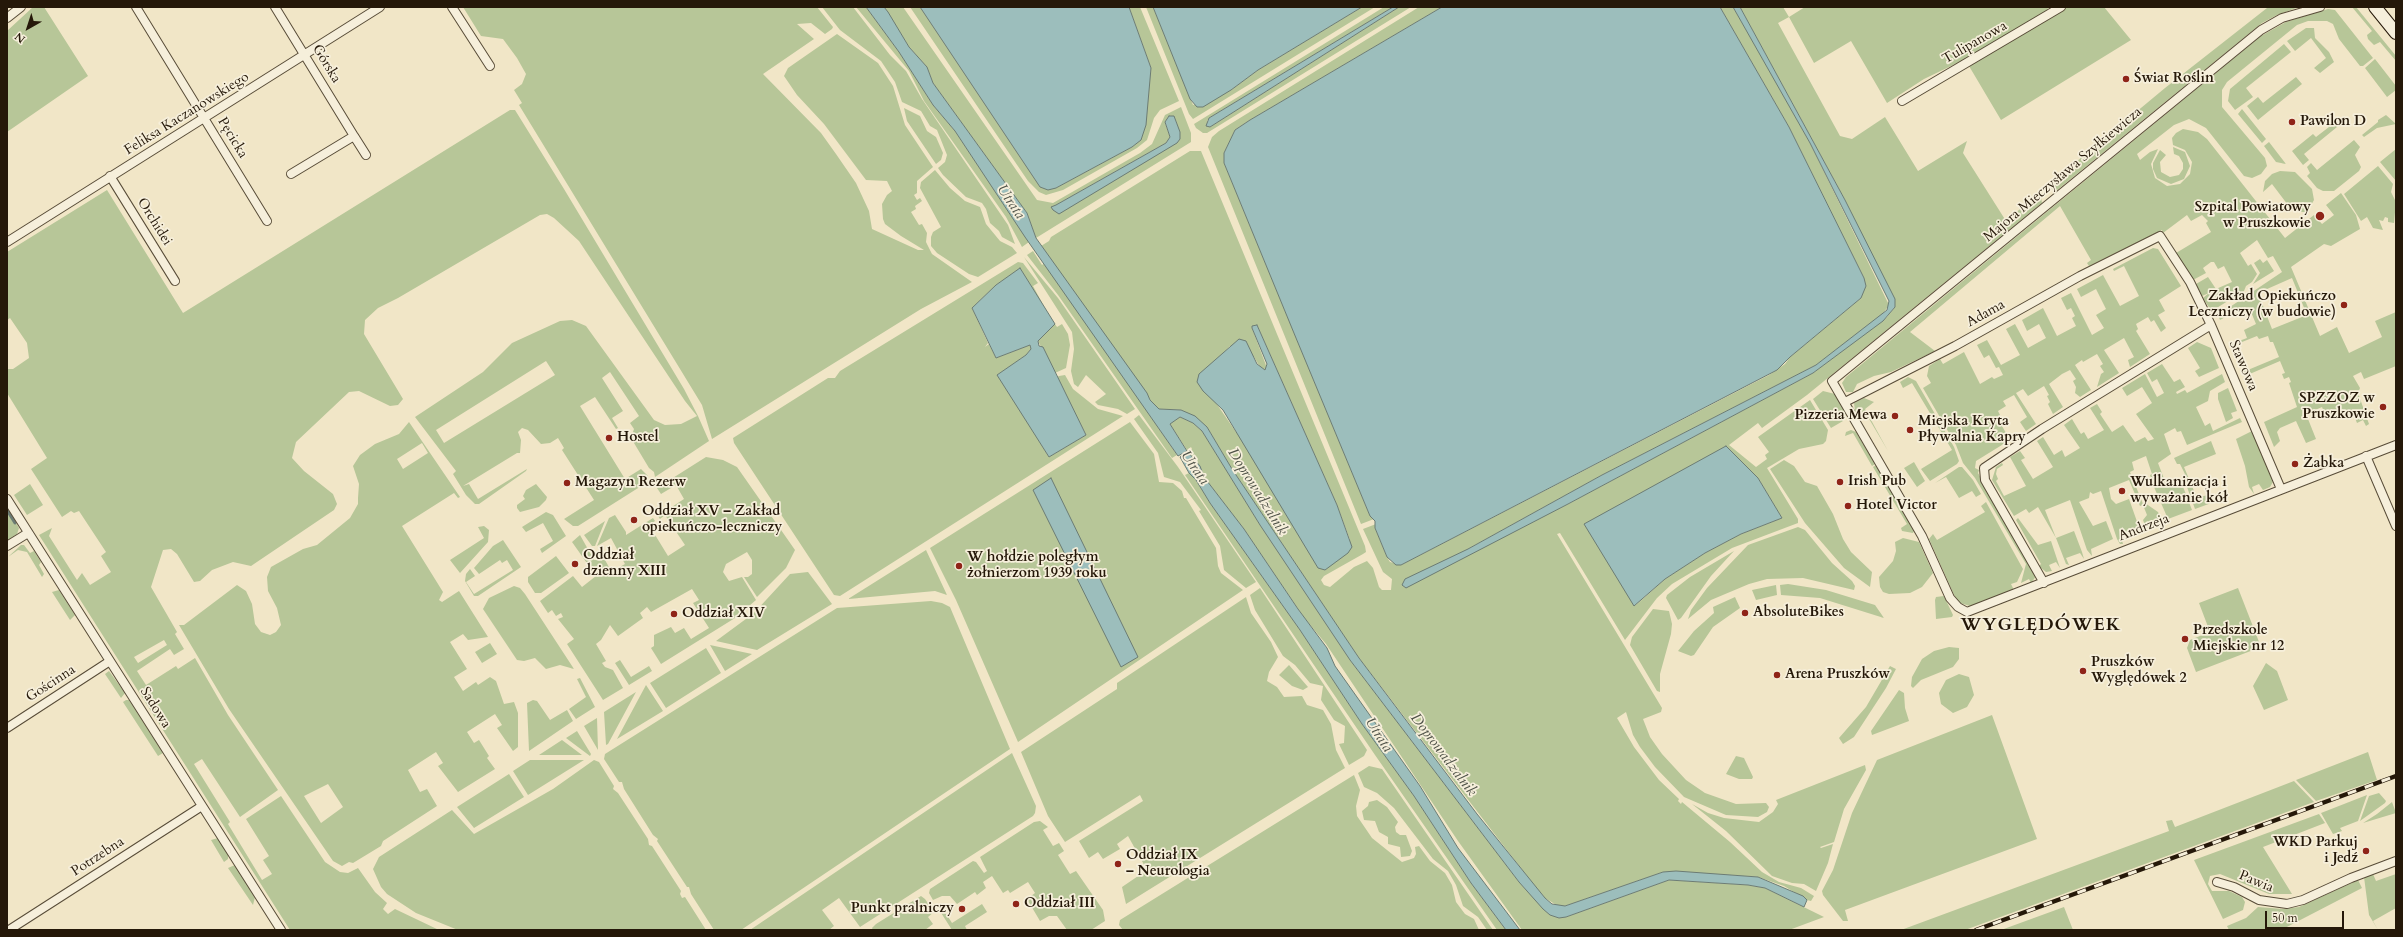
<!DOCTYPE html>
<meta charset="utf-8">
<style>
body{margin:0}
#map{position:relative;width:2403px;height:937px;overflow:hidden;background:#f1e6c7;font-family:Cardo,serif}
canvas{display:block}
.frame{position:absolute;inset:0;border:8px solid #251809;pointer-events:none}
.north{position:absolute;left:8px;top:8px;width:40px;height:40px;-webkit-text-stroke:3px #f6efdb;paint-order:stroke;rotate:219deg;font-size:11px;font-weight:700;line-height:16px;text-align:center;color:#251809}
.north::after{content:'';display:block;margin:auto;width:14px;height:18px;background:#251809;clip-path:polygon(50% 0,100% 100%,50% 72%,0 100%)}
.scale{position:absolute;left:2265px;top:911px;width:79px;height:18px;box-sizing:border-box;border:2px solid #251809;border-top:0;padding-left:5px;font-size:12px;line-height:14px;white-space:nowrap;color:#251809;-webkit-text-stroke:3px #f6efdb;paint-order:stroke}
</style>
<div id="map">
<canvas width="2403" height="937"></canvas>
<div class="frame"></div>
<div class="north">N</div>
<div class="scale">50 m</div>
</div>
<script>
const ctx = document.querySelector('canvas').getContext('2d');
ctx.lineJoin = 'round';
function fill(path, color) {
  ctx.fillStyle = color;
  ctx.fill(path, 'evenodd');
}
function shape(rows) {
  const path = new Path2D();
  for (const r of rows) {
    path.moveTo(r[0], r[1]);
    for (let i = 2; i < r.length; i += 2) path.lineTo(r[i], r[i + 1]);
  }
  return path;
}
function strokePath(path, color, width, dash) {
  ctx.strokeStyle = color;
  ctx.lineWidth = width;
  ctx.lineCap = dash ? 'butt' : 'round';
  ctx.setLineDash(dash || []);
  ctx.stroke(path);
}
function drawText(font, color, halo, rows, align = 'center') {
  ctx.font = font + ' Cardo,serif';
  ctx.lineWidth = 3.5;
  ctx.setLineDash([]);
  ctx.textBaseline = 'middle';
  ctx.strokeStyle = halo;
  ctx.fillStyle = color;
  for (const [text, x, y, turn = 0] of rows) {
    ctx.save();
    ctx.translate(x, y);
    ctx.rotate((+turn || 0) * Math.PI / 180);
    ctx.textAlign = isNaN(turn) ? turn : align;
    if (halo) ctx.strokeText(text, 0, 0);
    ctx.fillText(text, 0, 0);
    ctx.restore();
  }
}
fill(shape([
 [33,7,44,7,88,76,7,132,7,31],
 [463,7,817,7,833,27,832,29,825,34,811,23,797,24,814,39,763,74,821,133,836,154,856,183,869,211,872,229,918,250,924,250,901,236,885,224,883,219,882,204,887,195,892,191,887,181,866,180,824,124,797,95,784,76,788,68,837,34,878,63,893,86,905,125,933,167,917,181,917,193,914,195,917,200,920,198,922,201,915,206,916,209,911,212,919,225,922,224,927,233,926,242,932,254,972,282,921,309,712,439,702,405,519,105,522,103,514,90,522,84,526,74,517,58,503,39,481,36],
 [822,7,853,7,890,55,906,71,922,99,1008,225,1015,244,1002,237,999,231,990,223,986,209,982,203,966,197,943,175,938,168,945,162,947,155,937,130,930,126,921,111,902,102,895,82,881,61,840,30],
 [856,7,866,7,899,52,933,105,955,131,1029,242,1022,247,1006,217,924,101,909,71],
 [884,7,903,7,1037,200,1053,203,1140,153,1152,144,1165,115,1181,107,1191,133,1191,142,1036,238,1027,213,933,83,927,67,909,47],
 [1169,116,1176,121,1180,139,1056,205,1166,143,1170,137,1165,123],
 [910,7,920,7,1040,187,1056,188,1132,147,1141,139,1151,68,1129,7,1140,7,1179,101,1160,110,1154,118,1147,140,1137,148,1063,190,1046,195,1039,192,1028,181],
 [1146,7,1153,7,1193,105,1231,90,1258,70,1362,7,1375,7,1193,119,1189,114],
 [1384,7,1393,7,1209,118,1207,121,1210,127,1399,7,1411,7,1207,133,1203,133,1196,128,1194,124],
 [1419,7,1442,7,1250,120,1235,130,1224,153,1224,163,1370,516,1374,519,1361,524,1208,147,1212,137,1219,131],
 [1720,7,1733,7,1764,61,1810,143,1889,305,1882,315,1816,365,1602,475,1468,549,1518,529,1568,504,1813,373,1887,317,1895,307,1845,200,1740,7,1783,7,1789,17,1805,7,2048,7,2047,14,1976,54,1924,79,1887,103,1851,41,1814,63,1789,17,1778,23,1840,136,1852,139,1885,117,1918,171,1967,141,1963,153,2006,221,2040,192,2042,203,1807,395,1762,428,1758,423,1729,445,1756,467,1767,459,1765,455,1769,452,1758,437,1810,400,1828,430,1826,441,1823,444,1799,449,1767,468,1798,519,1798,523,1732,548,1672,584,1657,598,1625,640,1560,533,1557,534,1662,708,1661,712,1643,719,1650,737,1662,754,1686,780,1705,793,1736,804,1766,803,1769,807,1767,812,1758,817,1726,815,1684,797,1655,767,1640,747,1633,735,1626,712,1617,718,1634,747,1659,780,1679,799,1678,801,1681,804,1682,802,1730,842,1762,872,1779,882,1801,888,1814,896,1811,901,1807,900,1784,886,1758,877,1663,872,1565,906,1558,906,1545,898,1533,884,1359,658,1232,469,1207,427,1181,410,1159,409,1153,404,1041,246,1049,241,1051,237,1190,151,1201,151,1365,546,1366,552,1363,554,1324,576,1321,580,1324,585,1330,587,1354,567,1367,561,1373,568,1379,587,1382,590,1391,590,1392,579,1383,572,1363,529,1376,524,1375,528,1387,557,1390,562,1401,565,1769,375,1785,364,1790,357,1861,298,1864,278,1789,127],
 [1257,325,1337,505,1350,540,1236,432,1214,400,1221,356,1230,346,1254,357,1260,367,1265,370,1267,368,1252,328],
 [1758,478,1782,518,1741,534,1705,553,1665,579,1635,606],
 [2066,7,2104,7,2131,40,2001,120,1969,66],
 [2299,7,2277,15,2262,23,2056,191,2046,187,2165,88,2267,8],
 [2352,7,2356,7,2396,56,2396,61,2380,42,2374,45,2368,39,2367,35,2372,31],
 [2328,9,2335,10,2373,58,2363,66,2360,66,2339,39,2333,24,2327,21,2308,21,2297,25,2227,82,2222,90,2222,107,2265,158,2267,166,2261,174,2252,178,2244,176,2206,128,2189,119,2174,125,2137,154,2140,160,2150,152,2158,149,2151,164,2155,178,2167,186,2180,184,2190,174,2192,162,2185,150,2173,145,2172,138,2176,133,2183,129,2198,132,2207,139,2285,238,2314,215,2322,224,2334,215,2326,205,2341,193,2356,215,2360,229,2331,246,2324,244,2291,267,2320,336,2337,327,2349,353,2382,337,2375,321,2396,312,2396,366,2364,379,2361,372,2353,376,2360,388,2358,393,2369,424,2366,426,2363,420,2357,423,2353,413,2340,418,2333,417,2327,419,2322,407,2306,414,2316,439,2306,443,2296,421,2280,428,2277,432,2280,441,2274,447,2264,422,2297,407,2289,383,2291,382,2289,377,2284,379,2282,374,2285,373,2280,361,2245,376,2243,372,2279,357,2273,342,2270,342,2268,336,2259,339,2257,336,2232,346,2231,344,2247,338,2244,330,2256,324,2251,312,2246,314,2243,307,2220,320,2218,315,2282,272,2273,256,2268,258,2257,240,2240,253,2248,266,2251,264,2257,274,2252,282,2246,286,2244,291,2215,309,2210,309,2203,298,2209,293,2202,296,2196,284,2208,277,2216,289,2232,282,2224,266,2218,269,2214,262,2211,262,2203,268,2206,273,2193,280,2176,253,2211,232,2206,223,2208,221,2202,215,2191,221,2187,215,2163,233,2162,230,2089,266,2087,263,2091,260,2060,206,1910,332,1935,351,1891,372,1874,376,1857,384,1853,392,1846,392,1842,383,1846,377,2261,36,2286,22],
 [2292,278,2307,315,2272,329,2258,293],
 [2306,28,2314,28,2315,38,2329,52,2334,62,2320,73,2314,68,2326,58,2311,38,2295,51,2287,41],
 [2284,44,2291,52,2246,88,2253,97,2235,110,2228,101,2230,89],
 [2375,59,2396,86,2396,90,2387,97,2365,68],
 [2296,77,2302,84,2258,120,2247,106,2258,97,2263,103],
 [904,108,920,116,927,131,936,137,943,153,941,160,936,164,907,121],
 [2242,109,2266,139,2262,143,2238,114],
 [510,110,515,110,564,189,684,389,698,416,709,441,655,477,654,472,649,468,631,438,634,429,630,423,639,416,610,372,602,378,623,411,612,418,618,428,616,429,595,397,580,406,625,479,641,469,648,476,646,483,578,526,573,526,564,519,594,500,562,450,564,448,558,438,550,443,541,444,528,430,522,428,518,432,521,440,520,453,517,453,463,486,469,484,478,499,527,469,526,471,479,504,475,504,466,495,453,474,456,471,415,417,483,372,512,343,560,321,572,320,586,326,654,420,665,425,681,424,697,416,685,401,579,241,554,218,547,214,540,215,398,298,378,308,365,320,364,334,403,399,398,405,390,406,359,391,349,392,296,442,292,458,304,471,333,494,337,504,334,510,251,566,233,562,212,570,200,581,194,582,177,554,171,549,163,550,151,587,177,632,175,634,184,649,174,655,170,649,137,671,146,685,176,666,178,669,195,658,228,715,278,790,240,817,202,759,194,764,230,822,228,824,262,880,272,874,263,860,269,856,246,819,281,796,325,862,340,872,348,873,358,868,375,892,387,903,383,909,388,914,395,909,439,930,290,930,39,535,52,528,49,536,77,580,82,573,90,585,111,572,101,556,106,552,79,511,74,513,71,511,62,517,31,469,47,458,7,393,7,369,13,369,29,358,27,343,10,318,7,320,7,252,107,190,183,313],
 [546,361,555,375,444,443,436,430],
 [164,640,167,645,138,663,134,657],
 [2386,115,2396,124,2377,128,2364,137,2362,135,2378,122,2378,120],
 [2331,119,2337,127,2304,154,2309,160,2303,165,2292,151,2313,134,2316,137,2329,127,2326,123],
 [2354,140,2360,147,2355,155,2361,167,2359,171,2334,191,2323,191,2317,188,2307,176,2310,173,2307,167,2311,163,2317,170],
 [2269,142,2286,164,2276,162,2264,146],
 [2173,147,2185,152,2190,166,2184,179,2171,184,2157,178,2153,169,2153,163,2160,150,2166,155,2160,162,2161,172,2170,177,2179,175,2183,169,2183,163,2179,156,2174,154],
 [2396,149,2396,181,2380,162],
 [2378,166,2393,184,2391,192,2396,202,2394,223,2388,222,2388,218,2385,217,2383,221,2379,220,2383,230,2373,228,2367,217,2361,221,2344,194],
 [935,170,950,188,965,201,980,207,986,224,1000,241,1012,247,1017,253,978,277,969,274,937,253,931,246,931,237,933,232,941,227,920,188,921,182],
 [2280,171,2295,172,2312,189,2314,200,2307,212,2298,212,2291,209,2272,184,2263,192,2265,181,2272,174],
 [2153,248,2158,249,2181,286,2159,300,2165,311,2158,315,2166,328,2161,332,2154,320,2151,322,2148,317,2136,324,2138,329,2136,331,2150,354,2130,367,2128,360,2134,357,2124,338,2104,350,2119,373,2097,387,2101,374,2104,372,2100,366,2103,364,2097,354,2083,362,2082,360,2075,365,2091,390,2080,397,2075,393,2076,387,2073,381,2076,379,2070,370,2062,374,2049,384,2063,407,2053,414,2048,404,2050,402,2047,396,2049,395,2044,386,2028,396,2023,389,2016,393,2036,424,2026,431,2020,422,2027,417,2014,395,2003,401,2006,406,1998,411,2001,417,1998,419,2010,440,1976,461,1975,468,1979,470,1978,473,2031,564,2036,576,2034,579,2031,583,2029,579,2021,583,2026,564,1975,478,1963,463,1956,445,1923,388,1931,383,1927,376,1929,366,1940,359,1943,364,1964,352,1980,384,1992,377,1994,379,2003,375,1999,367,1996,368,1989,355,1984,358,1977,345,1987,340,2001,365,2020,355,2006,329,2015,324,2028,348,2046,338,2039,324,2027,331,2022,320,2043,308,2057,336,2076,326,2072,318,2075,316,2071,308,2067,310,2061,298,2071,293,2092,335,2104,328,2096,315,2106,309,2096,289,2081,297,2077,289,2103,275,2120,306,2139,296,2124,266,2114,271,2113,269],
 [1033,251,1042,265,1045,263,1048,267,1177,455,1172,458,1058,295,1027,255],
 [1024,257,1058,298,1135,409,1127,414,1118,409,1098,405,1095,402,1106,394,1086,375,1078,387,1074,384,1071,371,1074,349,1072,332],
 [2260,259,2263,263,2267,260,2274,271,2253,284,2260,273,2254,263],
 [1018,262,1023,263,1038,283,1033,286,1045,308,1020,269,996,285,972,308,988,343,985,347,989,344,996,358,1030,345,1031,349,1026,355,998,375,1049,457,1086,435,1057,377,1059,376,1065,375,1073,389,1098,409,1123,416,840,596,834,595,734,443,733,438,828,378,835,378,840,371],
 [1055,324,1057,327,1062,324,1068,334,1070,345,1066,368,1055,373,1038,341],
 [2197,342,2211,348,2219,368,2199,377,2195,371,2200,368,2188,348],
 [2162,364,2174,382,2180,379,2185,387,2176,392,2177,394,2185,390,2187,393,2222,374,2225,382,2210,391,2208,401,2196,407,2205,426,2210,423,2213,431,2240,418,2242,422,2187,445,2181,431,2177,432,2175,428,2164,434,2171,454,2158,463,2166,484,2180,479,2192,510,2168,519,2154,487,2150,475,2152,474,2146,456,2132,462,2134,470,2130,472,2143,504,2145,503,2158,512,2162,521,2146,528,2143,520,2147,515,2143,505,2140,506,2129,480,2109,488,2111,499,2116,504,2129,499,2140,530,2121,537,2123,544,2120,544,2117,539,2101,491,2093,494,2090,492,2089,498,2079,502,2093,526,2106,521,2113,539,2091,549,2092,556,2087,550,2070,500,2045,510,2056,538,2074,531,2082,552,2084,559,2080,553,2066,558,2069,565,2066,564,2056,538,2038,507,2029,513,2026,509,2014,516,1992,480,1996,467,2002,463,2003,465,1997,469,1996,474,1998,479,1996,481,2004,496,2026,486,2010,457,2020,451,2025,458,2021,460,2033,479,2053,467,2037,441,2043,437,2054,455,2062,450,2065,457,2080,448,2064,425,2072,419,2081,434,2084,432,2088,439,2104,430,2090,408,2097,404,2102,412,2100,414,2112,432,2123,425,2135,442,2145,437,2148,441,2154,439,2136,414,2152,403,2142,387,2127,396,2122,388,2145,374,2157,397,2164,393,2157,379,2152,382,2147,373],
 [1908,377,1916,381,1954,447,1959,461,1957,464,1930,481,1921,469,1952,450,1912,383,1903,388,1900,382],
 [2228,388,2237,411,2231,413,2233,418,2226,422,2218,399,2218,393],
 [1823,391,1835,394,1845,413,1843,421,1831,428,1813,399],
 [1864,398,1874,402,1865,409,1888,451,1865,412,1859,415,1855,411,1854,403],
 [1139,415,1178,467,1256,582,1246,588,1224,570,1220,546,1199,511,1201,510,1180,482,1164,477,1158,453,1134,419],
 [1180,417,1193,423,1202,431,1260,525,1350,660,1519,882,1550,915,1566,917,1669,880,1748,885,1765,888,1824,917,1789,930,1522,930,1458,841,1326,644,1305,619,1244,529,1204,477,1200,466,1188,452,1192,449,1191,447,1187,450,1170,424,1172,421],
 [409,422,460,497,458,498,454,493,402,526,443,592,439,600,442,602,459,591,488,637,468,640,463,634,450,642,467,669,454,677,463,691,476,682,478,685,490,677,496,681,504,704,514,702,518,713,518,747,513,751,497,728,502,725,495,714,467,732,474,743,479,740,489,756,487,758,495,769,458,792,438,766,443,763,436,752,408,770,420,792,427,789,437,806,383,841,381,846,353,863,349,862,342,866,333,861,229,709,179,625,184,625,237,585,246,591,252,604,255,624,261,632,270,635,276,632,281,625,277,608,268,591,267,577,271,567,303,549,317,545,350,518,358,504,358,498,359,484,353,466,360,455,375,444,399,434],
 [422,443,428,453,403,469,397,459],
 [328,784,343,807,321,823,304,796],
 [1130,422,1154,454,1159,482,1173,483,1182,491,1184,498,1186,498,1216,548,1218,566,1221,573,1243,590,1018,742,956,600,930,548],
 [1851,430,1856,432,1875,464,1872,466,1853,433,1845,436,1846,432],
 [2252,431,2273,482,2270,487,2263,490,2259,484,2252,487,2254,494,2249,487,2245,466,2236,439],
 [2211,441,2216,454,2184,467,2197,498,2211,494,2214,500,2225,498,2195,509,2183,476,2185,474,2180,464,2177,464,2174,458],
 [706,457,723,460,737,467,795,550,786,568,757,597,744,577,748,577,752,574,752,560,747,552,726,564,723,572,729,581,742,577,756,600,735,618,661,664,651,648,654,646,654,635,671,627,675,633,684,628,691,639,709,628,693,603,699,600,692,589,651,612,647,607,640,613,643,618,618,636,610,625,601,640,596,644,606,661,602,663,605,667,613,670,623,688,603,700,567,644,574,639,558,619,563,617,561,613,556,616,552,610,548,613,540,601,573,576,582,587,596,576,572,542,580,535,594,560,605,560,610,569,614,567,616,569,625,564,611,538,597,546,609,518,615,515,626,532,626,535,653,518,655,521,649,525,668,556,685,545,665,515,660,519,658,516,684,499,676,485,661,494,657,488],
 [1784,460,1794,466,1805,482,1817,486,1833,514,1843,539,1851,552,1872,572,1870,587,1844,568,1805,523,1770,469],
 [1914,462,1925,481,1917,487,1904,468],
 [1876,465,1914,531,1913,533,1902,531,1901,528,1907,524,1873,467],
 [1959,467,1962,467,1973,480,1981,494,1976,497,1972,491,1959,498,1946,477,1935,483],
 [1189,473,1196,480,1210,503,1300,630,1362,724,1414,796,1471,883,1506,930,1497,930,1375,755,1185,475],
 [30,484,43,505,27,515,14,495],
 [536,484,547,497,546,500,539,507,520,512,517,508,517,505,525,499,523,496,526,490],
 [1986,502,2023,569,2017,582,2011,584,2014,590,1970,606,1960,603,1955,597,1929,539,1933,534,1937,540,1985,512,1981,506],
 [7,508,19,528,17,534,7,541],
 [546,512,553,515,566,536,542,553,540,549,553,541,543,523,526,532,522,527],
 [2018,518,2038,545,2051,541,2060,568,2056,562,2049,565,2052,571,2046,572,2041,568,2039,566,2041,564,2016,520],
 [605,521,595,546,592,546,584,535],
 [484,526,489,530,488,542,460,573,450,560,484,538,478,527],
 [1798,527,1805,530,1832,563,1852,581,1855,586,1854,590,1803,578,1767,579,1749,584,1711,600,1688,619,1691,610,1707,588,1748,545],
 [1903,538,1919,542,1933,573,1922,587,1910,593,1889,594,1883,592,1880,587,1879,577,1893,561,1896,551,1895,542],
 [503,540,521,567,478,596,474,596,465,581,466,574,470,569,475,576,466,582,474,594,513,570,507,560,502,563,500,560,479,574,474,568,493,546],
 [21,545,24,545,30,553,34,551,41,562,39,565,44,574,42,577,27,552,18,550,8,557],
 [926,550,947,595,935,591,848,599],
 [1734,551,1711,576,1681,618,1678,620,1666,598,1667,595,1690,577],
 [556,556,569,573,541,593,535,593,528,582,528,577],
 [808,572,832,604,757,650,716,641,754,613,790,574],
 [1788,584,1826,590,1875,605,1884,618,1820,598,1781,595,1780,585],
 [1776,585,1777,595,1756,600,1752,590],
 [514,586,520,588,525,594,574,669,560,665,546,669,535,658,524,661,517,660,483,609,489,598],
 [1260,588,1367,750,1364,756,1349,765,1339,744,1344,743,1345,726,1334,720,1321,700,1323,686,1310,683,1295,665,1283,656,1255,610,1250,595],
 [2238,588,2261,647,2196,672,2187,648,2190,640,2210,632,2199,603],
 [59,590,75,615,70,620,52,592],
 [1944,596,1953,615,1952,617,1936,619,1935,600,1936,597],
 [1246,597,1251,613,1271,642,1278,657,1269,672,1267,681,1277,687,1284,697,1302,696,1307,705,1323,710,1331,724,1336,750,1345,768,1126,904,1122,887,1147,870,1128,836,1117,844,1120,849,1103,859,1098,852,1089,858,1079,841,1143,801,1140,795,1065,842,1048,816,1021,752,1117,689,1117,683],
 [1735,597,1740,608,1713,627,1694,655,1691,656,1678,651,1694,631,1714,613,1713,607],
 [931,601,942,603,950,607,1010,749,741,930,714,930,691,894,689,887,687,887,657,841,658,839,653,835,624,789,622,782,619,782,604,759,605,754,837,608],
 [1653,609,1669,611,1672,624,1671,634,1660,674,1660,692,1657,691,1630,645,1632,637],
 [490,643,497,654,482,663,475,652],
 [710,645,752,654,725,671],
 [1949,647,1959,648,1959,659,1953,667,1921,680,1913,688,1911,686,1912,677,1922,659,1934,651],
 [706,648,721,673,666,708,650,683],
 [620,660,631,677,649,666,652,671,629,685,615,663],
 [2266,663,2277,671,2288,700,2264,710,2253,686],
 [1289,665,1308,687,1303,690,1292,686,1279,675],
 [1890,666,1896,669,1886,688,1854,737,1843,744,1839,738,1866,707],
 [109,671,125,693,121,698,105,674],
 [1959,674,1969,677,1974,695,1967,707,1953,713,1941,704,1939,693,1946,680],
 [580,678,595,707,576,719,569,709,586,697,577,679],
 [646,685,663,711,617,739],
 [1899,690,1904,693,1905,708,1909,721,1872,735,1871,731],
 [636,692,608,744,606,745,604,712],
 [126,700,129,700,163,753,158,756,123,702],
 [533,700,537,701,550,720,567,710,573,721,529,751,527,703],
 [1992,715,2037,839,1845,910,1848,921,1843,921,1823,895,1822,891,1833,870,1852,813,1877,760],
 [597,718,598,750,584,726],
 [577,731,591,754,590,756,566,738],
 [562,740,582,755,539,755],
 [2368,752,2377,780,2316,801,2296,780],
 [1012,753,1036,806,1035,813,1033,816,860,927,839,898,822,910,834,926,829,930,750,930],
 [1736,756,1744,758,1753,777,1752,779,1739,779,1726,774],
 [530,760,584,760,528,795,513,771],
 [594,760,599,762,614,786,613,789,618,793,648,839,649,845,652,846,681,891,680,894,682,898,685,897,706,930,458,930,416,913,387,894,381,887,373,869,379,857,452,810,474,834,553,789],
 [1865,765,1866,770,1844,809,1834,842,1820,847,1821,848,1833,844,1828,863,1816,891,1804,884,1792,883,1772,876,1726,831,1692,804,1708,813,1724,818,1759,822,1773,812,1778,804,1776,800],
 [1369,766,1382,769,1493,930,1487,930,1478,917,1463,906,1456,885,1448,871,1433,859,1394,808,1377,793,1364,787,1358,773],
 [509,774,524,797,474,828,457,807],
 [1354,775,1360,790,1356,806,1357,816,1372,838,1402,862,1414,858,1416,854,1415,847,1419,846,1430,861,1445,873,1452,885,1456,902,1465,914,1474,919,1479,930,1123,930,1119,925,1120,920],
 [2294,781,2314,802,1965,930,1901,930,2169,831,2166,821,2172,820,2175,827],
 [2379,793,2386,801,2385,803,2360,821,2369,796],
 [2367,795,2358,821,2340,828,2342,831,2333,834,2321,813],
 [1377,800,1387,807,1398,822,1395,827,1396,832,1400,835,1406,835,1412,851,1410,856,1401,857,1400,847,1388,844,1388,837,1379,832,1375,821,1364,820,1362,811,1368,806,1369,802],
 [2392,802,2396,813,2363,823,2377,814],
 [2319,814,2325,823,2263,847,2292,894,2269,894,2220,874,2210,876,2208,884,2212,891,2229,891,2242,897,2245,902,2243,910,2223,919,2194,860],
 [1040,821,1048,827,1043,830,1053,846,1059,843,1064,851,1058,855,1070,874,1076,871,1103,910,1105,921,1091,930,1067,930,1057,916,1049,916,1040,921,1027,899,1035,893,1028,882,1010,893,1008,890,1003,893,992,876,983,882,986,888,977,895,975,892,957,904,950,896,942,896,933,900,929,893,930,889,973,861,976,862,984,873,987,871,980,857,1034,822],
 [218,838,228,855,228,859,224,862,211,840],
 [235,865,255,897,253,905,228,868],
 [2373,874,2376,881,2396,874,2396,908,2373,921,2378,930,2369,915,2364,877],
 [2358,880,2362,888,2281,930,2229,930,2227,926,2246,918,2258,907,2283,909,2299,907],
 [921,896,925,899,934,912,928,917,933,924,925,930,873,930,872,928,876,924],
 [943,904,951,908,945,912,952,923,982,904,987,912,965,926,967,930,952,930,938,908],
 [2064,907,2073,930,2001,930]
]), '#b7c698');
const water = shape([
 [866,7,884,7,888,12,909,47,927,67,933,83,1027,213,1036,238,1147,393,1150,400,1159,409,1181,410,1195,416,1207,427,1232,469,1359,658,1477,814,1545,898,1552,904,1565,906,1663,872,1676,871,1758,877,1803,896,1807,900,1804,907,1765,888,1748,885,1669,880,1566,917,1559,918,1550,915,1543,909,1519,882,1350,660,1260,525,1202,431,1193,423,1180,417,1170,424,1187,451,1178,456,1025,237,955,131,933,105,899,52,866,7],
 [920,7,1129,7,1151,68,1146,125,1141,140,1132,147,1056,188,1048,190,1040,187,920,7],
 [1153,7,1362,7,1258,70,1231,90,1203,107,1197,107,1190,99,1153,7],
 [1393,7,1399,7,1210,127,1206,126,1209,118,1393,7],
 [1442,7,1720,7,1789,127,1864,278,1866,286,1861,298,1790,357,1777,370,1401,565,1396,565,1387,557,1375,528,1375,521,1370,516,1296,338,1224,163,1224,153,1235,130,1250,120,1442,7],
 [1733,7,1740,7,1845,200,1895,299,1895,307,1883,321,1813,373,1568,504,1406,588,1402,585,1405,579,1468,549,1602,475,1816,365,1887,310,1889,301,1810,143,1733,7],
 [1169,116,1174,116,1180,132,1180,139,1177,143,1059,214,1053,210,1051,207,1056,205,1166,143,1170,137,1165,122,1169,116],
 [1020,268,1055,324,1038,341,1039,346,1043,347,1086,435,1049,457,997,375,1026,355,1031,349,1030,345,996,358,972,308,996,285,1020,268],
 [1257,325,1337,505,1352,547,1348,553,1325,570,1318,568,1223,410,1203,391,1197,382,1199,374,1239,339,1246,341,1257,364,1265,370,1267,364,1252,328,1252,326,1257,325],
 [1726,446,1758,478,1782,518,1741,534,1705,553,1665,579,1634,606,1584,524,1726,446],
 [1188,452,1200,466,1204,477,1244,529,1298,609,1327,648,1335,666,1420,786,1458,848,1520,930,1506,930,1471,883,1414,796,1362,724,1300,630,1210,503,1196,480,1189,473,1180,457,1188,452],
 [1051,478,1138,657,1121,667,1033,490,1051,478]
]);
fill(water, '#9cbebc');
strokePath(water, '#6c7c74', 1);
strokePath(shape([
 [7,510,15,523]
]), '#6c7c74', 3);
const street = shape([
 [136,7,267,221],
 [275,7,354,136,291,174],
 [452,7,490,66],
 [2320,7,2282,18,2261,30,1832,381,1922,536,1950,598,1958,607,1967,612,2396,445],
 [7,18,21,7],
 [1902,101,2061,7],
 [354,136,366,155],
 [110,176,175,281],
 [7,242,380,7],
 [1845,402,1955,346,2080,276,2160,236,2190,282,2211,325,2281,489],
 [2366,456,2396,526],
 [7,499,281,930],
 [7,546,28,533],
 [2044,583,1985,480,1984,468,2042,429,2211,325],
 [7,728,110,661],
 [2217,882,2234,887,2259,900,2287,904,2303,900,2351,878,2396,861],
 [9,930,202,806]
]);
const secondary = shape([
 [2375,7,2396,33]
]);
strokePath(street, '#584c38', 10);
strokePath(secondary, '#251809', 14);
strokePath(street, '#f6efdb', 8);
strokePath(secondary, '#f6efdb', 12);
const rail = shape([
 [1976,930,2396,776]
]);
strokePath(rail, '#251809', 4.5);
strokePath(rail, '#f6efdb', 3, [9]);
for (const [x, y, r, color] of [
 [2126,79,4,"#8f2418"],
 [2292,122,4,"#8f2418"],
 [2320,216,5,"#8f2418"],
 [2344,305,4,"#8f2418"],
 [2383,407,4,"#8f2418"],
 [1895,416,4,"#8f2418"],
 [1910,430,4,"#8f2418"],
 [609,438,4,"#8f2418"],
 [2295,464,4,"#8f2418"],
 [1840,482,4,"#8f2418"],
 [567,483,4,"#8f2418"],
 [2122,491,4,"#8f2418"],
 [1848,506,4,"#8f2418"],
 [634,520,4,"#8f2418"],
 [575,564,4,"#8f2418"],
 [959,566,4,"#8f2418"],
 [1745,613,4,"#8f2418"],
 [674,614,4,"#8f2418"],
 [2185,639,4,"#8f2418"],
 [2083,671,4,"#8f2418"],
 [1777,675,4,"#8f2418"],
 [2366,851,4,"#8f2418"],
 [1118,864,4,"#8f2418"],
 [1016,904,4,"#8f2418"],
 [962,909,4,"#8f2418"]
]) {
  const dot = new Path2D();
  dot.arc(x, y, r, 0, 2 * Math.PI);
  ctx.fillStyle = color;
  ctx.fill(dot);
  strokePath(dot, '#f6efdb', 1.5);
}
drawText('14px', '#251809', '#f6efdb', [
 ["Tulipanowa",1975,43,-30],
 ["Górska",326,64,59],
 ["Feliksa Kaczanowskiego",187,114,-32],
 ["Pęcicka",232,138,59],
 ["Majora Mieczysława Szyłkiewicza",2063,175,-40],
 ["Orchidei",154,222,58],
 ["Adama",1986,314,-29],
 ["Stawowa",2243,366,67],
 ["Andrzeja",2144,528,-21],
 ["Gościnna",51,684,-33],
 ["Sadowa",155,708,58],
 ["Potrzebna",98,857,-33],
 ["Pawia",2256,882,22]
]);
drawText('bold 14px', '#251809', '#f6efdb', [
 ["Świat Roślin",2134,79],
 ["Pawilon D",2300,122],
 ["Szpital Powiatowy",2311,208,"right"],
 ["w Pruszkowie",2311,224,"right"],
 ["Zakład Opiekuńczo",2336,297,"right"],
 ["Leczniczy (w budowie)",2336,313,"right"],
 ["SPZZOZ w",2375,399,"right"],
 ["Pruszkowie",2375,415,"right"],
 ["Pizzeria Mewa",1887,416,"right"],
 ["Miejska Kryta",1918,422],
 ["Pływalnia Kapry",1918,438],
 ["Hostel",617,438],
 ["Żabka",2303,464],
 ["Irish Pub",1848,482],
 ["Magazyn Rezerw",575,483],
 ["Wulkanizacja i",2130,483],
 ["wyważanie kół",2130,499],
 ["Hotel Victor",1856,506],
 ["Oddział XV – Zakład",642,512],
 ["opiekuńczo-leczniczy",642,528],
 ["Oddział",583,556],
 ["dzienny XIII",583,572],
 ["W hołdzie poległym",967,558],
 ["żołnierzom 1939 roku",967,574],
 ["AbsoluteBikes",1753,613],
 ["Oddział XIV",682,614],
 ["Przedszkole",2193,631],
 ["Miejskie nr 12",2193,647],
 ["Pruszków",2091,663],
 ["Wyględówek 2",2091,679],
 ["Arena Pruszków",1785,675],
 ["WKD Parkuj",2358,843,"right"],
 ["i Jedź",2358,859,"right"],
 ["Oddział IX",1126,856],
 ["– Neurologia",1126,872],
 ["Oddział III",1024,904],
 ["Punkt pralniczy",954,909,"right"]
], 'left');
drawText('italic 15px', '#4f5248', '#f6efdb', [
 ["Utrata",1010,202,56],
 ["Utrata",1194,468,55],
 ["Doprowadzalnik",1257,492,58],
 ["Utrata",1378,735,57],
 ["Doprowadzalnik",1443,755,53]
]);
ctx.letterSpacing = '1px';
drawText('bold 18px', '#251809', '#f6efdb', [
 ["WYGLĘDÓWEK",2041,626]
]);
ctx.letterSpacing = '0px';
</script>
